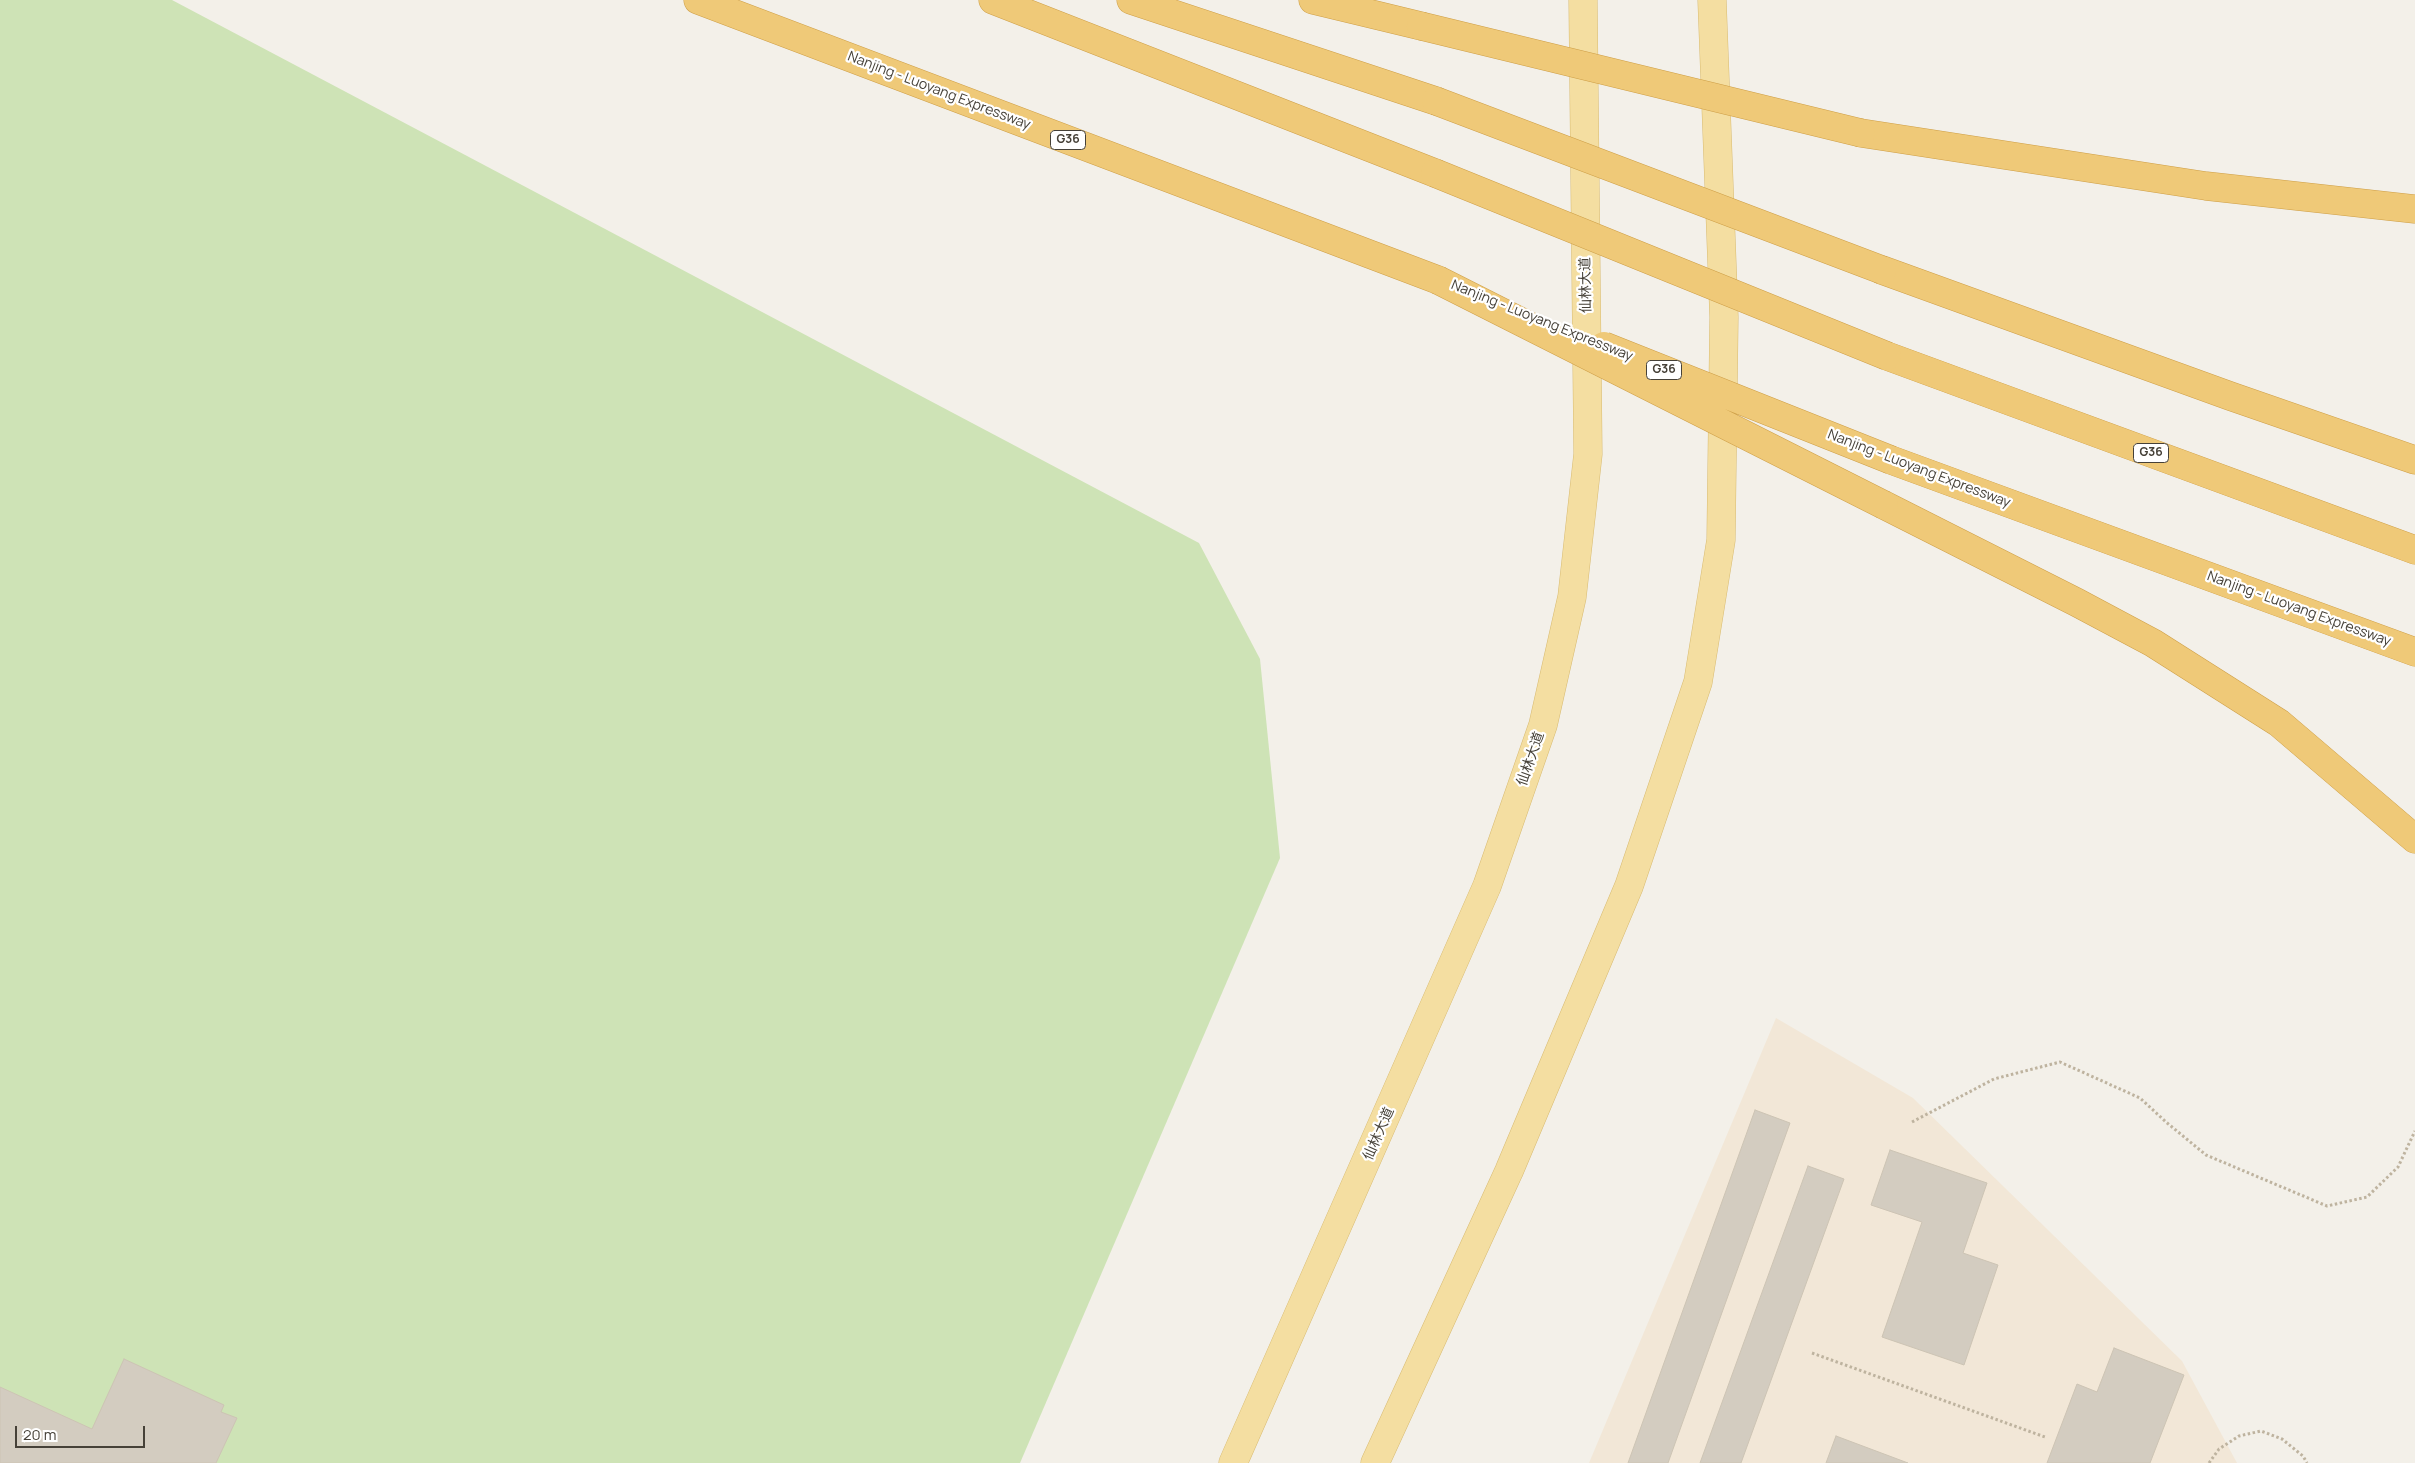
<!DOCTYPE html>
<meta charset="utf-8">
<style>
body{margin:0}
#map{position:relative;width:2415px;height:1463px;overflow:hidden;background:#f3f0e9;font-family:Manrope,sans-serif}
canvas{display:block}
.scale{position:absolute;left:15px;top:1426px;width:130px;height:22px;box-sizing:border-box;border:2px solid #464138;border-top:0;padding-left:6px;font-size:15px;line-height:18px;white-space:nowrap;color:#464138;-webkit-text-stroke:4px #fff;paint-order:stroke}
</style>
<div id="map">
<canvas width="2415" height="1463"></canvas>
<div class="scale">20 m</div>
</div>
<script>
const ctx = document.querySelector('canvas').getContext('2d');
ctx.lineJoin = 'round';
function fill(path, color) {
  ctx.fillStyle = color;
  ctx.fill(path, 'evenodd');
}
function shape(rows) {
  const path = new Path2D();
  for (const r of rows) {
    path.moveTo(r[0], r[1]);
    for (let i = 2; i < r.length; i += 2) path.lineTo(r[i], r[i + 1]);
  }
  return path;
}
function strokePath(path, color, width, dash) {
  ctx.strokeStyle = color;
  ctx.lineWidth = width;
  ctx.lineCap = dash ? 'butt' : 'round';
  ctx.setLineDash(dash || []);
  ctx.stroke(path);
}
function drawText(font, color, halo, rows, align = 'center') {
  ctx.font = font + ' Manrope,"Noto Sans SC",sans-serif';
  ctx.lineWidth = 4.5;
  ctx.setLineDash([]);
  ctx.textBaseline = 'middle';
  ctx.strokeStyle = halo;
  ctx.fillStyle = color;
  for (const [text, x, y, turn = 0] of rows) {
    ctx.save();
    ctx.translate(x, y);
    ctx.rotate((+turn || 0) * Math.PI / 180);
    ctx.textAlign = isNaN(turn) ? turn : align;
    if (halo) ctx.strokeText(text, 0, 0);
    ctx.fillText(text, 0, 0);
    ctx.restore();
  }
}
fill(shape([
 [1776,1018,1913,1098,2182,1361,2237,1463,1589,1463]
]), '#f2e7d7');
fill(shape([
 [0,0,172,0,1199,543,1260,659,1280,858,1020,1463,0,1463]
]), '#cee3b6');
const building = shape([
 [1755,1110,1790,1123,1668,1463,1628,1463,1755,1110],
 [1890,1150,1987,1183,1963,1253,1998,1265,1964,1365,1882,1337,1922,1222,1871,1205,1890,1150],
 [1808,1166,1844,1179,1741,1463,1700,1463,1808,1166],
 [2114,1348,2184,1375,2150,1463,2047,1463,2077,1384,2097,1392,2114,1348],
 [124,1359,224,1405,221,1412,237,1418,216,1463,0,1463,0,1387,92,1429,124,1359],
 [1836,1436,1908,1463,1826,1463,1836,1436]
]);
fill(building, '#d3ccc0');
strokePath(building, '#cdc4b4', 1);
const primary = shape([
 [1233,1463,1487,886,1543,725,1572,597,1588,454,1583,0],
 [1375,1463,1509,1171,1629,886,1698,682,1721,540,1724,317,1712,0]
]);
const motorway = shape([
 [698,0,1438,280],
 [993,0,1435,173],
 [1131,0,1436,101],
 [1313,0,1421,26],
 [1861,133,2206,186,2415,209],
 [1882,270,2230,396,2415,460],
 [1887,356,2415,550],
 [1891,460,2415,652],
 [1884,505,2076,602,2153,643,2279,723,2415,839]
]);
strokePath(primary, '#d8bb72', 29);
strokePath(motorway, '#ce9f48', 29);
strokePath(shape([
 [1912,1122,1994,1079,2060,1062,2140,1098,2166,1122,2206,1155,2327,1206,2367,1197,2398,1167,2415,1131],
 [1812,1353,2045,1437],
 [2209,1463,2219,1449,2239,1436,2261,1431,2282,1439,2303,1456,2307,1463]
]), '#beb39f', 3, [2.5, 2.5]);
strokePath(primary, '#f4dea1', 28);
strokePath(motorway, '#efc978', 28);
const motorwayBridge = shape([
 [1421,26,1861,133],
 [1436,101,1882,270],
 [1435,173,1887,356],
 [1438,280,1884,505],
 [1604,346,1891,460]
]);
strokePath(motorwayBridge, '#ce9f48', 29, []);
strokePath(motorwayBridge, '#efc978', 28);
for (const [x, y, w] of [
 [1068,140,35],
 [1664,370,35],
 [2151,453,35]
]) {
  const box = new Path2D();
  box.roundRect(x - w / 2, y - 9.5, w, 19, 4);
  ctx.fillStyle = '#fff';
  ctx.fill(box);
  strokePath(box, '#464138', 1);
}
drawText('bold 12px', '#464138', null, [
 ["G36",1068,140],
 ["G36",1664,370],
 ["G36",2151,453]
]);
drawText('14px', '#464138', '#fff', [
 ["Nanjing - Luoyang Expressway",939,91,21],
 ["仙林大道",1586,285,-91],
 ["Nanjing - Luoyang Expressway",1542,321,22],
 ["Nanjing - Luoyang Expressway",1919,469,21],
 ["Nanjing - Luoyang Expressway",2299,609,20],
 ["仙林大道",1531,759,-71],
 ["仙林大道",1379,1134,-66]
]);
</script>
